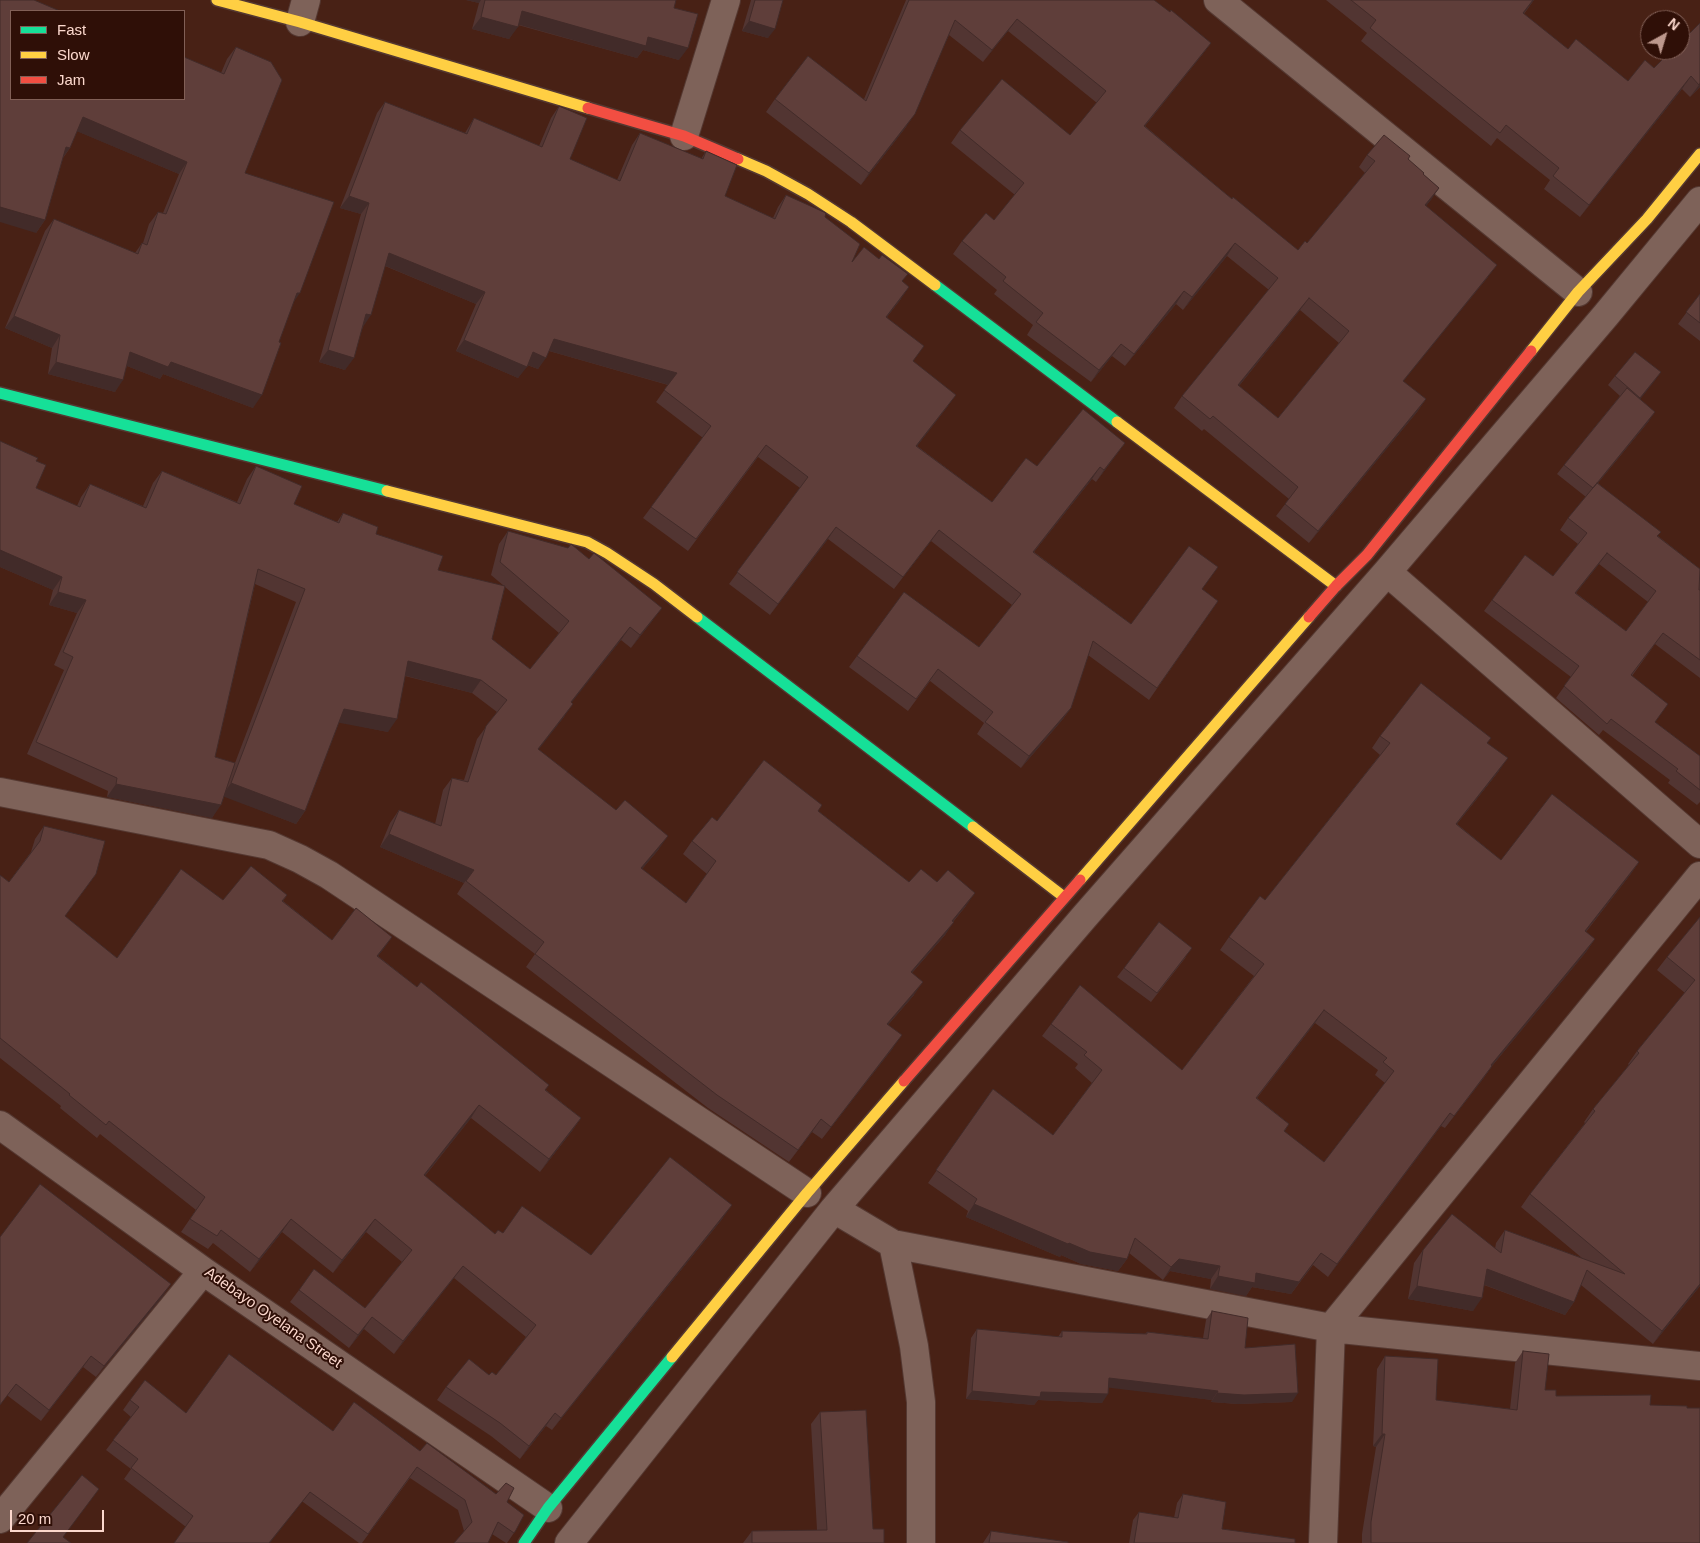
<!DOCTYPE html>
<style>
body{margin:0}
#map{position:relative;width:1700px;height:1543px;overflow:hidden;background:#482115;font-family:Arial,sans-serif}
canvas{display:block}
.legend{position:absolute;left:10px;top:10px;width:175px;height:90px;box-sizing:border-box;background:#2f0f07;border:1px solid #815f56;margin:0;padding:6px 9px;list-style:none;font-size:15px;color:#fcd8cd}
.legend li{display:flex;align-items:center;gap:10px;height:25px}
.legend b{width:25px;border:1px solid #815f56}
.north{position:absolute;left:1640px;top:10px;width:50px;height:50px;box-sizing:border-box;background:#2f0f07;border:1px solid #815f56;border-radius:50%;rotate:39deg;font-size:14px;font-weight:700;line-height:20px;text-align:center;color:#fcd8cd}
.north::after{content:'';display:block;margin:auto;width:18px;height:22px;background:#bd988d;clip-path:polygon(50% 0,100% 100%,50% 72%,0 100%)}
.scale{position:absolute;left:10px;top:1510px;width:94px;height:22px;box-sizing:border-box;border:2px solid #fcd8cd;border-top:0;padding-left:6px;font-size:15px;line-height:18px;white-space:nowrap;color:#fcd8cd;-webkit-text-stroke:4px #2f0f07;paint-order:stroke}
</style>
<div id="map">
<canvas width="1700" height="1543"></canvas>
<ul class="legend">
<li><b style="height:6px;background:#16e098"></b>Fast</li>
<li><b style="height:6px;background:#ffcf43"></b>Slow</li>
<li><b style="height:6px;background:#f24e42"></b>Jam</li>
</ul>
<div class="north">N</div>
<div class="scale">20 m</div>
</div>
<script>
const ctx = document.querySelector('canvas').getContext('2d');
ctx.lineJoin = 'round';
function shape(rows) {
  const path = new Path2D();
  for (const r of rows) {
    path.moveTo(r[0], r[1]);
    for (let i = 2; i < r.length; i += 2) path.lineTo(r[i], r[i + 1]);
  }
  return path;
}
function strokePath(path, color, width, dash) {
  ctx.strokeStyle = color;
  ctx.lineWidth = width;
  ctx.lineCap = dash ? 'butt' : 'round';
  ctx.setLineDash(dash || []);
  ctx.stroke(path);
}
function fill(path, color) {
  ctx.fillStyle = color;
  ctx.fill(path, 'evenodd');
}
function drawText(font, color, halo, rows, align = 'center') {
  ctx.font = font + ' Arial,sans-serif';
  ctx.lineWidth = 4;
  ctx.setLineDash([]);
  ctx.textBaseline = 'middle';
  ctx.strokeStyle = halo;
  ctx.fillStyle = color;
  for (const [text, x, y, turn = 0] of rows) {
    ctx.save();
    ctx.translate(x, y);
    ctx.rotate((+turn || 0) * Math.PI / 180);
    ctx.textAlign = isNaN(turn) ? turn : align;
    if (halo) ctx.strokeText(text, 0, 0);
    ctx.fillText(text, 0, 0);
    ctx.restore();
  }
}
const street = shape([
 [1218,0,1578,292],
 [300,22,306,0],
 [684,136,726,0],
 [1387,572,1700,844],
 [0,792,269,845,300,859,329,875,807,1193],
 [0,1125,203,1271,548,1508],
 [834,1209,893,1244,1331,1328,1700,1366],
 [893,1244,914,1346,921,1402,921,1543],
 [0,1519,203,1271],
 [569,1543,834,1209,1085,916,1387,572,1606,315,1700,201],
 [1323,1543,1331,1328,1700,876]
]);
const fast = shape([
 [935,285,1117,422],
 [0,393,387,491],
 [697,617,973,827],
 [524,1543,548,1508,672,1357]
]);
const slow = shape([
 [217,0,300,22,588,108],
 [738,159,766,171,808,194,851,222,935,285],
 [1531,351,1578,292,1647,219,1700,154],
 [1117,422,1336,586],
 [387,491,587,542,607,553,654,584,697,617],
 [973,827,1064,897],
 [1080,880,1309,617],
 [672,1357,807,1193,904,1081]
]);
const jam = shape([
 [588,108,684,136,738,159],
 [1309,617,1336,586,1367,555,1531,351],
 [904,1081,1080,880]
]);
strokePath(street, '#543831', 30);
strokePath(fast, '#543831', 14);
strokePath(slow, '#543831', 14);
strokePath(jam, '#543831', 14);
strokePath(street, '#7e6259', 28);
strokePath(fast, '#16e098', 11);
strokePath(slow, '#ffcf43', 11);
strokePath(jam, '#f24e42', 11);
fill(shape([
 [466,0,676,0,674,8,679,60,643,50,637,58,518,25,509,39,472,29,479,3],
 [751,0,783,0,768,38,742,31],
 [906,0,1154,0,1211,43,1202,55,1145,126,1232,199,1298,250,1307,243,1365,173,1359,167,1367,155,1408,159,1423,174,1439,188,1426,206,1488,277,1403,381,1426,399,1417,412,1309,543,1276,516,1289,499,1204,429,1202,431,1174,408,1182,396,1269,290,1227,256,1183,310,1176,304,1125,366,1112,356,1091,382,1027,335,1033,325,994,294,997,290,953,254,962,241,994,220,1015,195,951,143,960,130,1070,135,1097,103,1008,31,983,62,949,35,906,127,861,185,766,112,775,99,864,99],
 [1300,310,1339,343,1278,418,1239,386],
 [1326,0,1534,0,1524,14,1568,49,1628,81,1654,68,1680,50,1700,87,1690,97,1682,89,1580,217,1544,189,1550,180,1497,138,1491,146,1361,41,1367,33],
 [11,11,221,73,227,59,236,47,245,173,293,302,253,408,163,374,160,379,127,366,115,392,48,374,52,348,5,328,45,231,54,219,135,253,142,243,143,243,149,224,158,212,163,213,179,174,77,131,70,148,63,158,45,220,36,233],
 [385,102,465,133,474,118,539,146,551,118,559,106,570,159,617,180,632,145,640,133,701,159,706,151,725,196,773,218,778,207,786,195,825,217,852,262,902,282,901,299,887,317,913,362,948,406,917,446,992,502,1037,466,1125,443,1096,482,1092,479,1034,552,1131,624,1202,589,1218,601,1149,700,1088,655,1071,708,1063,719,1021,768,977,734,984,723,930,681,908,711,849,667,857,656,979,647,1012,605,931,541,894,589,828,539,770,615,729,584,800,488,758,457,688,551,643,518,703,438,656,402,668,385,549,351,538,369,527,365,518,378,456,351,476,304,385,266,363,327,345,370,319,362,361,214,340,208,377,113],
 [1700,294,1700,341,1678,324],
 [1661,372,1640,399,1649,421,1598,483,1658,536,1700,569,1700,678,1655,644,1632,676,1655,722,1700,756,1700,802,1697,805,1668,783,1670,780,1603,730,1599,735,1556,698,1571,677,1484,611,1492,600,1553,576,1578,544,1560,530,1568,518,1586,497,1557,474,1564,465,1620,396,1608,385,1615,376],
 [1599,564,1648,602,1626,631,1576,593],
 [36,461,36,488,77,506,81,497,90,484,143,506,153,483,162,471,237,502,247,479,256,466,294,504,337,522,343,513,376,534,438,570,504,586,491,575,499,544,508,531,653,620,631,648,621,640,571,702,564,717,538,749,659,849,642,869,686,903,707,874,683,854,692,841,717,821,818,811,909,882,966,906,953,922,945,935,912,973,914,995,888,1025,893,1048,822,1139,812,1132,789,1162,708,1108,526,967,535,954,457,894,464,883,380,847,390,823,399,810,435,824,443,790,452,778,464,780,477,739,497,712,472,693,405,676,388,732,339,722,305,811,296,824,224,796,212,818,107,797,108,791,27,754,64,670,54,665,77,613,49,605,53,590,0,567],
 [255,584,296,602,235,763,215,757],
 [505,587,559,633,530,669,492,639],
 [1380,736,1488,743,1499,771,1457,824,1501,860,1639,862,1630,875,1586,932,1595,939,1586,952,1492,1066,1483,1079,1445,1128,1441,1126,1328,1277,1313,1265,1291,1294,1252,1287,1246,1296,1210,1289,1211,1279,1170,1271,1163,1280,1129,1253,1127,1259,1118,1271,1081,1264,1061,1255,1060,1257,966,1217,968,1211,928,1183,993,1089,1053,1135,1092,1083,1075,1068,1078,1064,1042,1036,1051,1024,1182,1070,1254,976,1220,950,1229,937,1265,900,1380,755,1372,748],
 [1315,1023,1378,1070,1375,1075,1385,1083,1324,1162,1284,1132,1289,1124,1257,1098],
 [44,826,96,874,65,916,117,958,223,900,287,895,283,901,332,940,392,937,378,956,581,1118,572,1131,540,1172,471,1118,425,1176,495,1234,503,1233,591,1255,723,1218,552,1430,546,1426,520,1459,491,1436,437,1400,446,1387,489,1375,496,1375,526,1337,454,1278,394,1354,364,1329,349,1348,290,1302,299,1290,365,1308,402,1262,366,1232,333,1273,282,1232,250,1272,213,1243,208,1249,181,1232,196,1210,100,1134,97,1138,60,1108,61,1106,0,1058,0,875,9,882,31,852,35,839],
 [1700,917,1700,1286,1653,1344,1581,1285,1574,1302,1565,1315,1484,1285,1473,1311,1408,1299,1414,1263,1423,1250,1495,1249,1496,1243,1505,1230,1582,1258,1521,1207,1530,1194,1585,1123,1584,1122,1593,1109,1629,1065,1628,1064,1637,1051,1685,993,1657,970,1667,957],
 [1186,957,1151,1002,1117,977,1124,968],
 [0,1237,163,1296,96,1377,83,1367,41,1421,8,1396],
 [1212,1311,1292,1402,1238,1404,1211,1402,1212,1400,1109,1387,1102,1403,1038,1400,1034,1405,966,1399,971,1338,977,1329,1058,1337,1062,1331,1145,1334,1147,1332,1203,1338,1206,1320],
 [1523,1351,1545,1390,1556,1396,1650,1405,1700,1543,1362,1543,1362,1534,1376,1447,1373,1446,1377,1369,1385,1356,1436,1400,1510,1409,1515,1363],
 [130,1400,186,1413,333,1431,420,1451,507,1502,516,1530,507,1543,506,1543,492,1534,464,1531,458,1510,410,1478,362,1543,359,1543,303,1502,186,1527,124,1479,131,1469,106,1450,131,1417,123,1410],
 [820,1412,873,1529,884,1543,743,1543,752,1531,817,1530,811,1424],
 [1183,1494,1222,1529,1295,1543,1129,1543,1133,1520,1139,1512,1174,1518,1177,1503],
 [991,1531,1068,1543,983,1543]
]), '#523532');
fill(shape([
 [466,0,481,0,479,3],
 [1533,0,1534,0,1514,26,1523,13],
 [522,11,648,37,688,48,679,60,643,50,637,58,513,23],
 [481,17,518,27,509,39,472,29],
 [1017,19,1008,31,983,62,992,50],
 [749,21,775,29,768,38,742,31],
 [1211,43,1202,55,1135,138,1144,126],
 [1691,76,1682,89,1580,217,1589,205],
 [1700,83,1700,87,1690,97,1699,85],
 [915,114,906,127,861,185,869,173],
 [83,117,187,162,179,174,74,130],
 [66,147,70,148,61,160],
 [1439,188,1431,200,1416,218,1425,205],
 [349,196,369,203,361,214,340,208],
 [0,207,45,220,36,233,0,222],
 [1235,243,1227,256,1183,310,1192,297],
 [389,253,485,292,476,304,381,264],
 [1497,265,1488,277,1394,393,1403,381],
 [909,287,901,299,878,328,886,317],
 [1184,291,1176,304,1125,366,1134,354],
 [297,293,300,293,291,306],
 [1309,298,1300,310,1229,398,1238,385],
 [366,314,371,315,363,327],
 [14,316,60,335,52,348,5,328],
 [554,339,677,373,669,385,546,350],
 [464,340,527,367,518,378,456,351],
 [1121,344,1112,356,1091,382,1099,370],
 [328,350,354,358,345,370,319,362],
 [130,352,171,362,262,395,253,408,163,374,160,379,122,364],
 [533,352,546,358,538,369,525,364],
 [56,362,123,380,115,392,48,374],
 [1661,372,1654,382,1634,407,1640,398],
 [956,395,948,406,908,458,916,446],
 [1426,399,1417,412,1309,543,1318,531],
 [1655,412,1649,421,1586,497,1593,488],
 [1125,443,1117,454,1096,482,1104,470],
 [1100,467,1092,479,1025,563,1033,552],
 [836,527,828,539,770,615,778,604],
 [939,530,931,541,894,589,903,577],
 [0,550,62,577,53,590,0,567],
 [1607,553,1599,564,1567,604,1575,593],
 [58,592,86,600,77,613,49,605],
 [662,608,653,620,631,648,640,635],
 [630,627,621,640,562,715,571,702],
 [408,661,481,680,472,693,399,674],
 [573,704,564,717,529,762,538,749],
 [1071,708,1063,719,1021,768,1029,756],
 [344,709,397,719,388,732,335,722],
 [1508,758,1499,771,1447,836,1456,824],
 [231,783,305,811,296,824,222,796],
 [116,784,221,805,212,818,107,797],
 [389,834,474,870,464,883,380,847],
 [668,836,659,849,632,881,641,868],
 [1639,862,1630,875,1576,944,1585,931],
 [975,893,966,906,943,933,952,921],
 [954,922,945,935,902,984,911,972],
 [392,937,383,950,368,968,377,956],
 [1595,939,1586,952,1482,1078,1491,1065],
 [923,982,914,995,878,1036,887,1024],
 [1324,1010,1315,1023,1247,1110,1256,1098],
 [902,1035,893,1048,822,1139,831,1127],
 [1492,1066,1483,1079,1445,1128,1454,1116],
 [479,1105,471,1118,415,1188,424,1175],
 [1450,1113,1441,1126,1328,1277,1337,1264],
 [581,1118,572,1131,540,1172,549,1159],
 [821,1119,812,1132,789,1162,798,1150],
 [974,1204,1069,1243,1127,1259,1118,1271,1081,1264,1061,1255,1060,1257,966,1217],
 [732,1205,723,1218,552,1430,561,1418],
 [291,1219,282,1232,250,1272,259,1259],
 [375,1219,366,1232,333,1273,342,1260],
 [1321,1253,1291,1294,1252,1287,1246,1296,1210,1289,1218,1276,1256,1273],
 [1179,1259,1220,1266,1211,1279,1170,1271,1163,1280,1171,1267],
 [463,1266,454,1278,394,1354,403,1341],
 [1487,1269,1574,1302,1565,1315,1477,1282],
 [171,1284,163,1296,96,1377,104,1366],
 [1700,1284,1700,1286,1653,1344,1662,1331],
 [1417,1286,1482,1298,1473,1311,1408,1299],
 [372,1317,364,1329,349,1348,358,1335],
 [91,1356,83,1367,41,1421,49,1410],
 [1109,1378,1218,1391,1212,1400,1103,1387],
 [972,1391,1041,1392,1108,1394,1102,1403,1038,1400,1034,1405,966,1399],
 [1217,1393,1298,1393,1292,1402,1238,1404,1211,1402],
 [555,1413,546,1426,520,1459,529,1446],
 [1382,1434,1385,1434,1376,1447,1373,1446],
 [310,1492,270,1543,269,1543]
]), '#422b29');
const building = shape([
 [0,0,34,0,60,11,11,11,11,99,184,99,184,57,224,74,236,47,271,62,282,80,245,173,334,202,300,293,297,293,279,342,281,343,262,395,171,362,168,367,130,352,123,380,56,362,60,335,14,316,54,219,138,254,142,243,147,245,158,212,166,214,187,162,83,117,70,148,66,147,45,220,0,207,0,0],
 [485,0,676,0,674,8,698,14,688,48,648,37,646,46,522,11,518,27,481,17,485,0],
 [755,0,783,0,775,29,749,21,755,0],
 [909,0,1154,0,1170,12,1171,10,1211,43,1144,126,1232,199,1233,197,1298,250,1305,241,1307,243,1375,161,1367,155,1384,135,1410,156,1408,159,1424,173,1423,174,1439,188,1425,205,1497,265,1403,381,1426,399,1318,531,1285,504,1298,487,1213,416,1210,419,1182,396,1278,278,1235,243,1192,297,1184,291,1134,354,1121,344,1099,370,1036,322,1043,313,1003,281,1006,277,962,241,986,213,994,220,1024,183,960,130,1002,79,1070,135,1106,91,1017,19,992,50,955,20,915,114,869,173,775,99,808,56,866,101,909,0],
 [1309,298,1349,331,1278,418,1238,385,1309,298],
 [1351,0,1533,0,1523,13,1568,49,1576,39,1628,81,1645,60,1654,68,1672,50,1680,50,1680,43,1700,23,1700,83,1699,85,1691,76,1589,205,1553,176,1559,168,1506,125,1500,133,1370,28,1376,20,1351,0],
 [385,102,467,134,474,118,542,147,559,106,587,118,570,159,620,181,640,133,703,159,706,151,737,165,725,196,775,219,786,195,826,213,825,217,860,244,852,262,864,247,879,259,882,255,908,274,902,281,909,287,886,317,924,346,913,361,956,395,916,446,992,502,1026,458,1037,466,1083,409,1125,443,1104,470,1100,467,1033,552,1131,624,1189,546,1218,567,1202,589,1218,601,1157,688,1093,641,1071,708,1029,756,985,722,993,712,938,669,916,699,857,656,904,592,979,647,1021,594,939,530,903,577,836,527,778,604,737,572,808,477,766,445,696,539,651,507,711,426,664,390,677,373,554,339,546,358,533,352,527,367,464,340,485,292,389,253,371,315,366,314,354,358,328,350,369,203,349,196,385,102],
 [1700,294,1700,323,1686,312,1700,294],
 [1635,352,1661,372,1640,398,1615,376,1635,352],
 [1627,388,1655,412,1593,488,1564,465,1627,388],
 [0,441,38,458,36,461,46,465,36,488,80,507,90,484,146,508,162,471,240,504,256,466,302,486,294,504,339,523,343,513,378,527,376,534,443,556,438,570,505,586,492,639,530,669,569,621,500,562,508,531,568,548,571,544,589,559,594,553,662,608,640,635,630,627,571,702,573,704,538,749,616,810,625,800,668,836,641,868,686,903,716,861,692,841,712,817,717,821,764,760,822,805,818,811,909,882,921,869,937,882,948,870,975,893,952,921,954,922,911,972,923,982,887,1024,902,1035,831,1127,821,1119,798,1150,717,1095,535,954,544,942,466,881,474,870,389,834,399,810,441,826,452,778,468,782,486,726,507,700,481,680,408,661,397,719,344,709,305,811,231,783,305,589,258,569,215,757,235,763,221,805,116,784,117,778,36,742,73,657,63,652,86,600,58,592,62,577,0,550,0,441],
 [1597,483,1661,532,1657,536,1700,569,1699,590,1700,590,1700,660,1663,633,1631,675,1668,704,1655,722,1700,756,1700,790,1676,771,1678,769,1611,719,1607,724,1564,686,1579,666,1492,600,1525,555,1553,576,1587,533,1568,518,1597,483],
 [1607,553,1656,591,1626,631,1575,593,1607,553],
 [1421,683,1491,738,1487,743,1508,758,1456,824,1501,860,1552,794,1639,862,1585,931,1595,939,1491,1065,1492,1066,1454,1116,1450,1113,1337,1264,1321,1253,1299,1282,1256,1273,1255,1283,1218,1276,1220,1266,1179,1259,1171,1267,1135,1238,1127,1259,1090,1252,1069,1243,1068,1244,974,1204,977,1199,936,1170,993,1089,1053,1135,1102,1070,1084,1055,1087,1052,1051,1024,1080,985,1182,1070,1264,964,1229,937,1260,896,1265,900,1390,743,1380,736,1421,683],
 [1324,1010,1387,1058,1383,1062,1394,1071,1324,1162,1284,1131,1289,1124,1256,1098,1324,1010],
 [44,826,105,841,96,874,65,916,117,958,181,869,223,900,251,866,287,895,282,901,332,940,356,908,392,937,377,956,417,987,421,982,549,1085,545,1090,581,1118,549,1159,479,1105,424,1175,495,1234,498,1230,503,1233,522,1206,591,1255,670,1157,732,1205,561,1418,555,1413,529,1446,500,1423,446,1387,469,1359,489,1375,492,1372,496,1375,536,1325,463,1266,403,1341,372,1317,358,1335,299,1290,314,1269,365,1308,412,1250,375,1219,342,1260,291,1219,259,1259,221,1230,217,1236,190,1219,205,1197,109,1121,106,1125,69,1095,70,1094,0,1038,0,875,9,882,40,841,44,826],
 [1700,917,1700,1284,1662,1331,1587,1270,1574,1302,1487,1269,1482,1298,1417,1286,1423,1250,1452,1214,1501,1253,1505,1230,1625,1274,1530,1194,1595,1111,1593,1109,1639,1053,1637,1051,1695,980,1667,957,1700,917],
 [1159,922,1192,948,1157,993,1124,968,1159,922],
 [40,1184,171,1284,104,1366,91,1356,49,1410,16,1384,0,1405,0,1237,40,1184],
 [1212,1311,1248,1318,1245,1348,1295,1344,1298,1393,1244,1395,1217,1393,1218,1391,1109,1378,1108,1394,1041,1392,1040,1397,972,1391,977,1329,1062,1337,1062,1331,1147,1334,1147,1332,1208,1339,1212,1311],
 [1523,1351,1549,1354,1545,1390,1556,1390,1556,1396,1651,1395,1650,1405,1687,1406,1687,1408,1700,1408,1700,1543,1371,1543,1371,1522,1385,1434,1382,1434,1385,1356,1438,1359,1436,1400,1517,1410,1523,1351],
 [229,1354,333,1431,354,1402,420,1451,427,1443,496,1494,506,1483,514,1488,507,1502,524,1515,516,1530,514,1533,498,1522,488,1543,454,1543,472,1522,465,1500,417,1467,368,1534,310,1492,269,1543,174,1543,193,1516,131,1468,138,1459,113,1440,139,1407,130,1400,145,1380,186,1413,229,1354],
 [866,1410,873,1529,884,1529,884,1543,752,1543,752,1531,827,1530,820,1412,866,1410],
 [82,1475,99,1489,63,1537,71,1543,27,1543,82,1475],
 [1183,1494,1226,1502,1222,1529,1295,1539,1295,1543,1134,1543,1139,1512,1178,1518,1183,1494],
 [991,1531,1068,1542,1068,1543,989,1543,991,1531]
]);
fill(building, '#5f3e3a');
strokePath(building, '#422b29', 1);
drawText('15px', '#fcd8cd', '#2f0f07', [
 ["Adebayo Oyelana Street",273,1318,35]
]);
</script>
